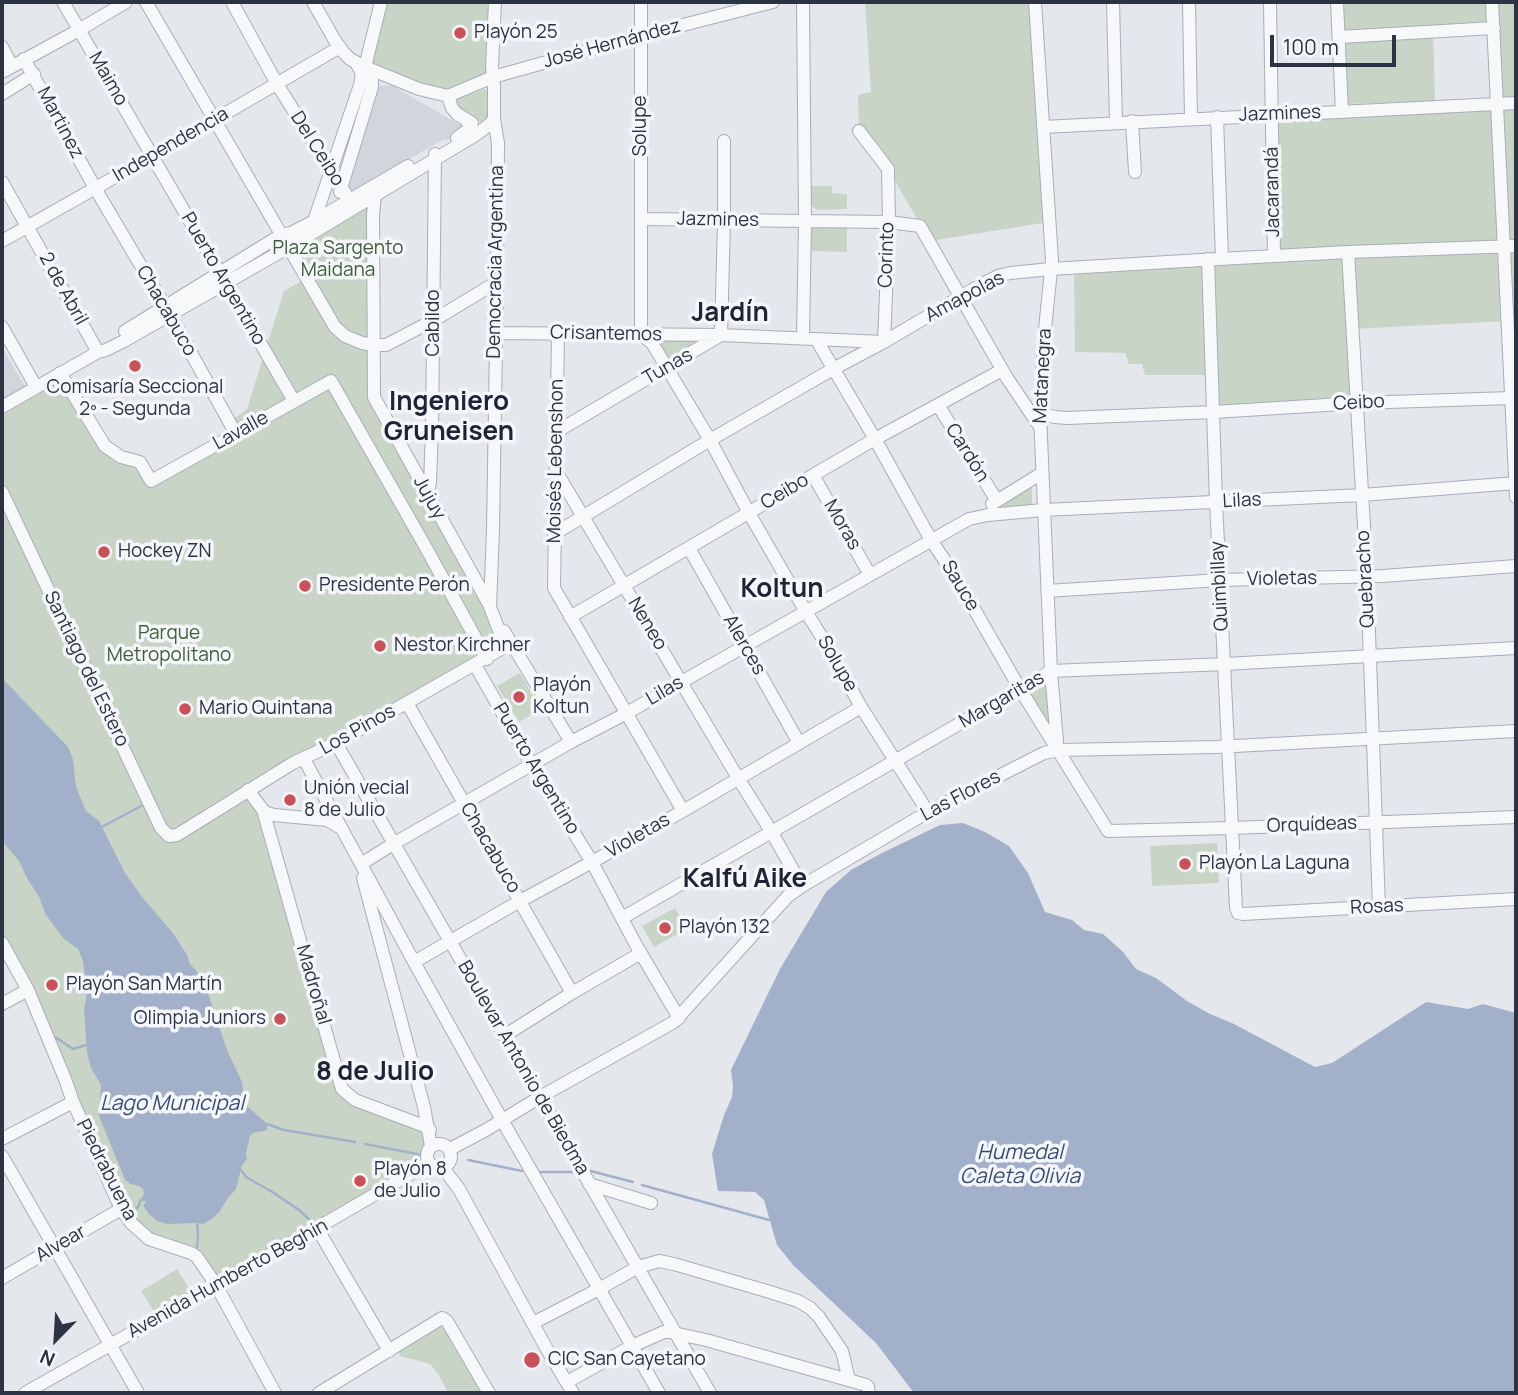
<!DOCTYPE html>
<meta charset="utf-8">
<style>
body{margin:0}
#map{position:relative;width:1518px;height:1395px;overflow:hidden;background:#e4e7ec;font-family:Manrope,sans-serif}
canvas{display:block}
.frame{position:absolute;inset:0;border:4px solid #2c3343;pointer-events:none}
.north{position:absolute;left:21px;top:1304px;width:70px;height:70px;-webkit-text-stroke:5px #f4f6f9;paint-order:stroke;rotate:204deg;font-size:19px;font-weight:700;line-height:28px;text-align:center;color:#2c3343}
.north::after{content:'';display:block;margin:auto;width:24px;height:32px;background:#2c3343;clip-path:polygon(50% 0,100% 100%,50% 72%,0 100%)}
.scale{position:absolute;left:1270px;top:35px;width:126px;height:32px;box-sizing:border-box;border:4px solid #2c3343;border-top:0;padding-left:9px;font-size:21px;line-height:24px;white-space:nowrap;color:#2c3343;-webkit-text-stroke:5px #f4f6f9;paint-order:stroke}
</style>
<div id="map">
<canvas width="1518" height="1395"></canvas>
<div class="frame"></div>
<div class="north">N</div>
<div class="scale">100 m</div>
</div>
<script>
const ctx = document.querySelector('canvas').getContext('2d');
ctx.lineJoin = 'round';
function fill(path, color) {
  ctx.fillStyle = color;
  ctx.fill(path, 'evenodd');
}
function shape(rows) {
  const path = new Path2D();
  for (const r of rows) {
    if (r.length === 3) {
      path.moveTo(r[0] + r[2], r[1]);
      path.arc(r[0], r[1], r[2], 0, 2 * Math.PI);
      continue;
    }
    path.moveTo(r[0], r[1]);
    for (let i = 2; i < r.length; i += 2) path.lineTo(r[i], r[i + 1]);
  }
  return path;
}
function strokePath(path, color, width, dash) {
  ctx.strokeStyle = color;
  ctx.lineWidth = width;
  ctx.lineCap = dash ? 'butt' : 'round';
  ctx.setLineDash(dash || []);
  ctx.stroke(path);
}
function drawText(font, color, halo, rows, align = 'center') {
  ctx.font = font + ' Manrope,sans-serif';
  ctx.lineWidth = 7;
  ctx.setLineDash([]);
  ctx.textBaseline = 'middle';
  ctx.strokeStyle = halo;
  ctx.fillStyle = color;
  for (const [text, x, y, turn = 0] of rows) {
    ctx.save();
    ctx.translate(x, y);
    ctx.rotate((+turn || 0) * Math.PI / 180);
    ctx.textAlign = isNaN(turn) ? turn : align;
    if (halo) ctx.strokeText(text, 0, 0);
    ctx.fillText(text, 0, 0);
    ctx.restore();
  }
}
fill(shape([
 [391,85,462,126,462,131,445,141,444,139,352,192,348,188,348,182,376,89,380,86],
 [2,348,25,386,2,399]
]), '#d3d5dd');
fill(shape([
 [381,2,495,2,493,77,448,96,365,67],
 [865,2,1035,2,1049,222,930,241,888,169,859,131,858,95,871,92],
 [1344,2,1486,2,1487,24,1433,27,1435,101,1346,104],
 [1492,2,1516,2,1516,405,1507,321,1353,329,1358,403,1214,412,1212,375,1145,375,1142,364,1129,364,1125,353,1075,352,1074,268,1274,256,1271,114,1497,104],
 [485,89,491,93,490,115,481,122,458,108,455,99],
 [810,186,832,186,832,193,847,194,847,209,817,210,811,205],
 [376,195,374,397,503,643,249,790,263,810,342,1089,427,1127,429,1149,427,1159,216,1285,197,1257,138,1230,2,943,2,407,60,373,105,446,140,462,151,480,236,434,230,422,247,409,284,291,307,278,289,247],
 [847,222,847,252,810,251,811,229,816,223],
 [651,338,707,340,670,363],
 [1032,484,1032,507,986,512],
 [520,673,541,709,519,722,497,686],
 [1050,679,1056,740,1026,693],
 [1217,843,1219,883,1152,886,1150,846],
 [675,908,687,929,654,947,642,926],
 [177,1269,191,1291,155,1313,141,1291],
 [439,1325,449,1334,482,1393,448,1393,439,1375,430,1364,400,1356,397,1349]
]), '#c8d5c6');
fill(shape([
 [2,678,68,747,73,759,76,787,86,811,99,821,125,873,142,897,173,933,187,955,190,964,199,974,204,981,227,1050,242,1082,245,1104,267,1124,267,1130,253,1133,250,1136,246,1153,247,1159,242,1165,236,1189,228,1198,220,1211,212,1219,203,1224,197,1223,167,1224,157,1221,149,1214,143,1206,146,1202,141,1200,144,1194,143,1189,139,1186,130,1184,128,1181,126,1182,99,1116,101,1085,91,1068,87,1052,84,1010,87,993,83,961,78,949,64,939,46,915,39,897,27,878,19,861,2,841],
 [963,823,985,832,1009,846,1028,873,1045,912,1072,920,1084,930,1103,934,1123,952,1136,969,1156,978,1187,1001,1210,1014,1234,1024,1315,1067,1332,1063,1426,1002,1468,1009,1483,1004,1516,1013,1516,1393,914,1393,876,1343,793,1265,777,1245,764,1200,755,1192,718,1191,712,1154,724,1115,732,1097,733,1086,731,1070,780,969,826,892,851,870,880,854,940,825]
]), '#a2b1c9');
strokePath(shape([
 [2,516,3,515],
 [102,827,141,806],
 [55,1037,73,1049,86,1045],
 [267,1124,284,1130,355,1142],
 [365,1144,422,1155],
 [468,1160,522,1171],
 [241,1170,246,1177,274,1193,299,1210,311,1221],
 [587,1170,633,1182],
 [539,1172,575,1172],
 [642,1185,769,1220],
 [129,1214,138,1207,141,1200],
 [197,1247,198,1234,197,1223]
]), '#a2b1c9', 2.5);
const minor = shape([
 [63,2,294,401],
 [146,2,335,327,345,336,362,343,375,345,386,345,434,320,497,282],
 [232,2,277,84,352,204],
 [313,2,334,39,343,52,350,59,365,67,419,89,448,96,493,77,640,36,773,2],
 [641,2,641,334],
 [803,2,805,221,803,338],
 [1035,2,1052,260,1044,339,1040,414,1051,671,1057,742],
 [1113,2,1116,122],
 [1189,2,1191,119],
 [1270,2,1274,256],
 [1337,2,1342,112],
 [1492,2,1516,497],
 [1339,37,1494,28],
 [2,47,12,66],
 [24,59,95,188,170,315,236,434],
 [365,67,381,2],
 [2,72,79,30,126,2],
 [2,94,34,74],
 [448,96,452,108,457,114,472,123],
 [1217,117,1222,259],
 [1132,121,1135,172],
 [1043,127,1516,103],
 [457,138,469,129,470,126,466,120],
 [2,182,98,352],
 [376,185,373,215,374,397,490,606],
 [340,192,372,87,372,76,368,69],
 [641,219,889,222,920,226,1007,378,1040,427],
 [314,221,360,85,362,73,356,63],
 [2,241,152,156,340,47],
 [1348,252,1367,577,1379,907],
 [1208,259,1216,502,1236,908,1238,913,1243,914,1516,899],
 [2,327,36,387],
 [125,331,281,235,291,233,314,221,408,166],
 [496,333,721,335,884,342,889,222,888,169,859,131],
 [558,334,554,588,683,811],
 [641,334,652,343,667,368,710,440,749,513,806,612,830,650,861,707,928,812],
 [816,339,875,439,931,540,957,579,1020,689,1108,831,1232,828,1516,817],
 [60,373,105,446,121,457,140,462,151,481,331,381,425,546,487,659],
 [938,405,997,501],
 [2,407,98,352,106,350,124,341,289,247,477,134,490,124,494,119],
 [1040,414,1055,417,1067,418,1214,412,1358,403,1511,398],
 [556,432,721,335,724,220,724,141],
 [556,471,738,778,771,831,802,886],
 [813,475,870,575],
 [2,492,161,828,169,836,177,835,293,763,336,743,501,649,503,643,502,638,490,607,493,530,497,282,498,143,494,119,494,86,492,67,495,2],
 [427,495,430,483,432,429,435,154],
 [992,504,1042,473],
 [554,534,710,440,833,369,884,342,984,283,998,276,1010,273,1051,269,1201,260,1348,252,1516,246],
 [689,548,799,743],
 [1047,591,1220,580,1383,576,1516,566],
 [570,617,875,439,1002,370],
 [504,631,571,742],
 [475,665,532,765,592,862,636,945,679,1018],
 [407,703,572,993],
 [336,743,710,1393],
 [304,759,414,962,502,1120,659,1393],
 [248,790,263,810,342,1089,355,1100,427,1127,430,1130],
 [264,812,274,815,327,820,341,828],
 [361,864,393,844,571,742,625,714,969,519,988,515,1043,510,1362,495,1516,483],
 [363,878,424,1107,431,1146],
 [622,918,1051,671,1225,664,1516,648],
 [2,943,28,990,65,1079,73,1102,121,1209,131,1223,149,1239,191,1253,197,1257,216,1285,275,1393],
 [414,962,520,901,592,862,683,811,861,707],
 [2,1004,28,990],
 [504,1036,572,993,641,953],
 [2,1139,73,1102],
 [439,1156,12],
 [450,1149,486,1130,540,1097,674,1022,788,896,802,886,928,812,1044,753,1059,750,1216,747,1516,731],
 [2,1156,138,1393],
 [443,1168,459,1189,549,1353,573,1393],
 [589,1184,651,1203],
 [317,1228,389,1351],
 [2,1278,121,1209],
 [533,1323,599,1289,638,1267,659,1261,674,1264,770,1292,798,1301,810,1308,819,1317,842,1351,849,1380],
 [567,1382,632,1346,664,1332,669,1332,706,1340,866,1385,868,1387,869,1393],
 [25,1393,317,1228,429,1163],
 [319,1393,442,1318,447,1321,489,1393]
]);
strokePath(minor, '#a9adb6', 14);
strokePath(minor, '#f7f8fa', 12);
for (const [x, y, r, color] of [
 [460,33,7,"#c95157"],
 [135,366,7,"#c95157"],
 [104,552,7,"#c95157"],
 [305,586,7,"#c95157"],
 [380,646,7,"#c95157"],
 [519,697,7,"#c95157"],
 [185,709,7,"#c95157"],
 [290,800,7,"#c95157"],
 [1185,864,7,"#c95157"],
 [665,928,7,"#c95157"],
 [52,985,7,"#c95157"],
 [280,1019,7,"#c95157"],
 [360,1181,7,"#c95157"],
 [532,1360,9,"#c95157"]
]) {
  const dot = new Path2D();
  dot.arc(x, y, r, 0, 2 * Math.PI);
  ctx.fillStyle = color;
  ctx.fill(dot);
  strokePath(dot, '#f4f6f9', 2.5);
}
drawText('19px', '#2c3343', '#f4f6f9', [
 ["Playón 25",474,33],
 ["Comisaría Seccional",135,388,"center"],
 ["2º - Segunda",135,410,"center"],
 ["Hockey ZN",118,552],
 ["Presidente Perón",319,586],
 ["Nestor Kirchner",394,646],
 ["Playón",533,686],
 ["Koltun",533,708],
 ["Mario Quintana",199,709],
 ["Unión vecial",304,789],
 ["8 de Julio",304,811],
 ["Playón La Laguna",1199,864],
 ["Playón 132",679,928],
 ["Playón San Martín",66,985],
 ["Olimpia Juniors",266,1019,"right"],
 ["Playón 8",374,1170],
 ["de Julio",374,1192],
 ["CIC San Cayetano",548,1360]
], 'left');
drawText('19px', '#2c3343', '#f4f6f9', [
 ["José Hernández",612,44,-15],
 ["Maimo",108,79,60],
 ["Jazmines",1280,114,-2],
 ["Martinez",60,123,62],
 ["Solupe",641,126,-90],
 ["Independencia",171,145,-30],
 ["Del Ceibo",317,149,58],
 ["Jacarandá",1273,192,-91],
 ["Jazmines",718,220,1],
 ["Corinto",887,255,-88],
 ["Democracia Argentina",496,262,-89],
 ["Puerto Argentino",223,279,60],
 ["2 de Abril",63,289,61],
 ["Amapolas",965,297,-28],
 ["Chacabuco",166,311,60],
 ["Cabildo",434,323,-90],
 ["Crisantemos",606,334,1],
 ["Tunas",668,367,-30],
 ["Matanegra",1043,376,-87],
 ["Ceibo",1359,403,-3],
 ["Lavalle",241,431,-29],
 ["Cardón",967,453,58],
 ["Moisés Lebenshon",556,461,-89],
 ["Ceibo",785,492,-31],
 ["Jujuy",429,498,61],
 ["Lilas",1242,501,-3],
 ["Moras",842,525,60],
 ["Violetas",1282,579,-1],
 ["Quebracho",1366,579,-93],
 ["Sauce",960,586,59],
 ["Quimbillay",1220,586,-93],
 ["Neneo",647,624,59],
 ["Alerces",744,645,60],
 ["Solupe",837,664,60],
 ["Santiago del Estero",86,669,64],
 ["Lilas",665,691,-30],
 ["Margaritas",1002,700,-30],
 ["Los Pinos",358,730,-29],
 ["Puerto Argentino",536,769,59],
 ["Las Flores",961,796,-28],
 ["Orquídeas",1312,825,-2],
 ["Violetas",638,836,-30],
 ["Chacabuco",490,848,60],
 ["Rosas",1377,907,-3],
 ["Madroñal",313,985,74],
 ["Boulevar Antonio de Biedma",523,1068,60],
 ["Piedrabuena",106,1170,63],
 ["Alvear",61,1244,-30],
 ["Avenida Humberto Beghin",228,1279,-29]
]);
drawText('19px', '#3e5f3a', '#f4f6f9', [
 ["Plaza Sargento",338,249],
 ["Maidana",338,271],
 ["Parque",169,634],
 ["Metropolitano",169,656]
]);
drawText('italic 21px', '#384d76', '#f4f6f9', [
 ["Lago Municipal",172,1104],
 ["Humedal",1020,1153],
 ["Caleta Olivia",1020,1177]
]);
drawText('bold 26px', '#1e2435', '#f4f6f9', [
 ["Jardín",730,314],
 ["Ingeniero",449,403],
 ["Gruneisen",449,433],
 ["Koltun",782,590],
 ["Kalfú Aike",745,880],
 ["8 de Julio",375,1073]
]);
</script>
